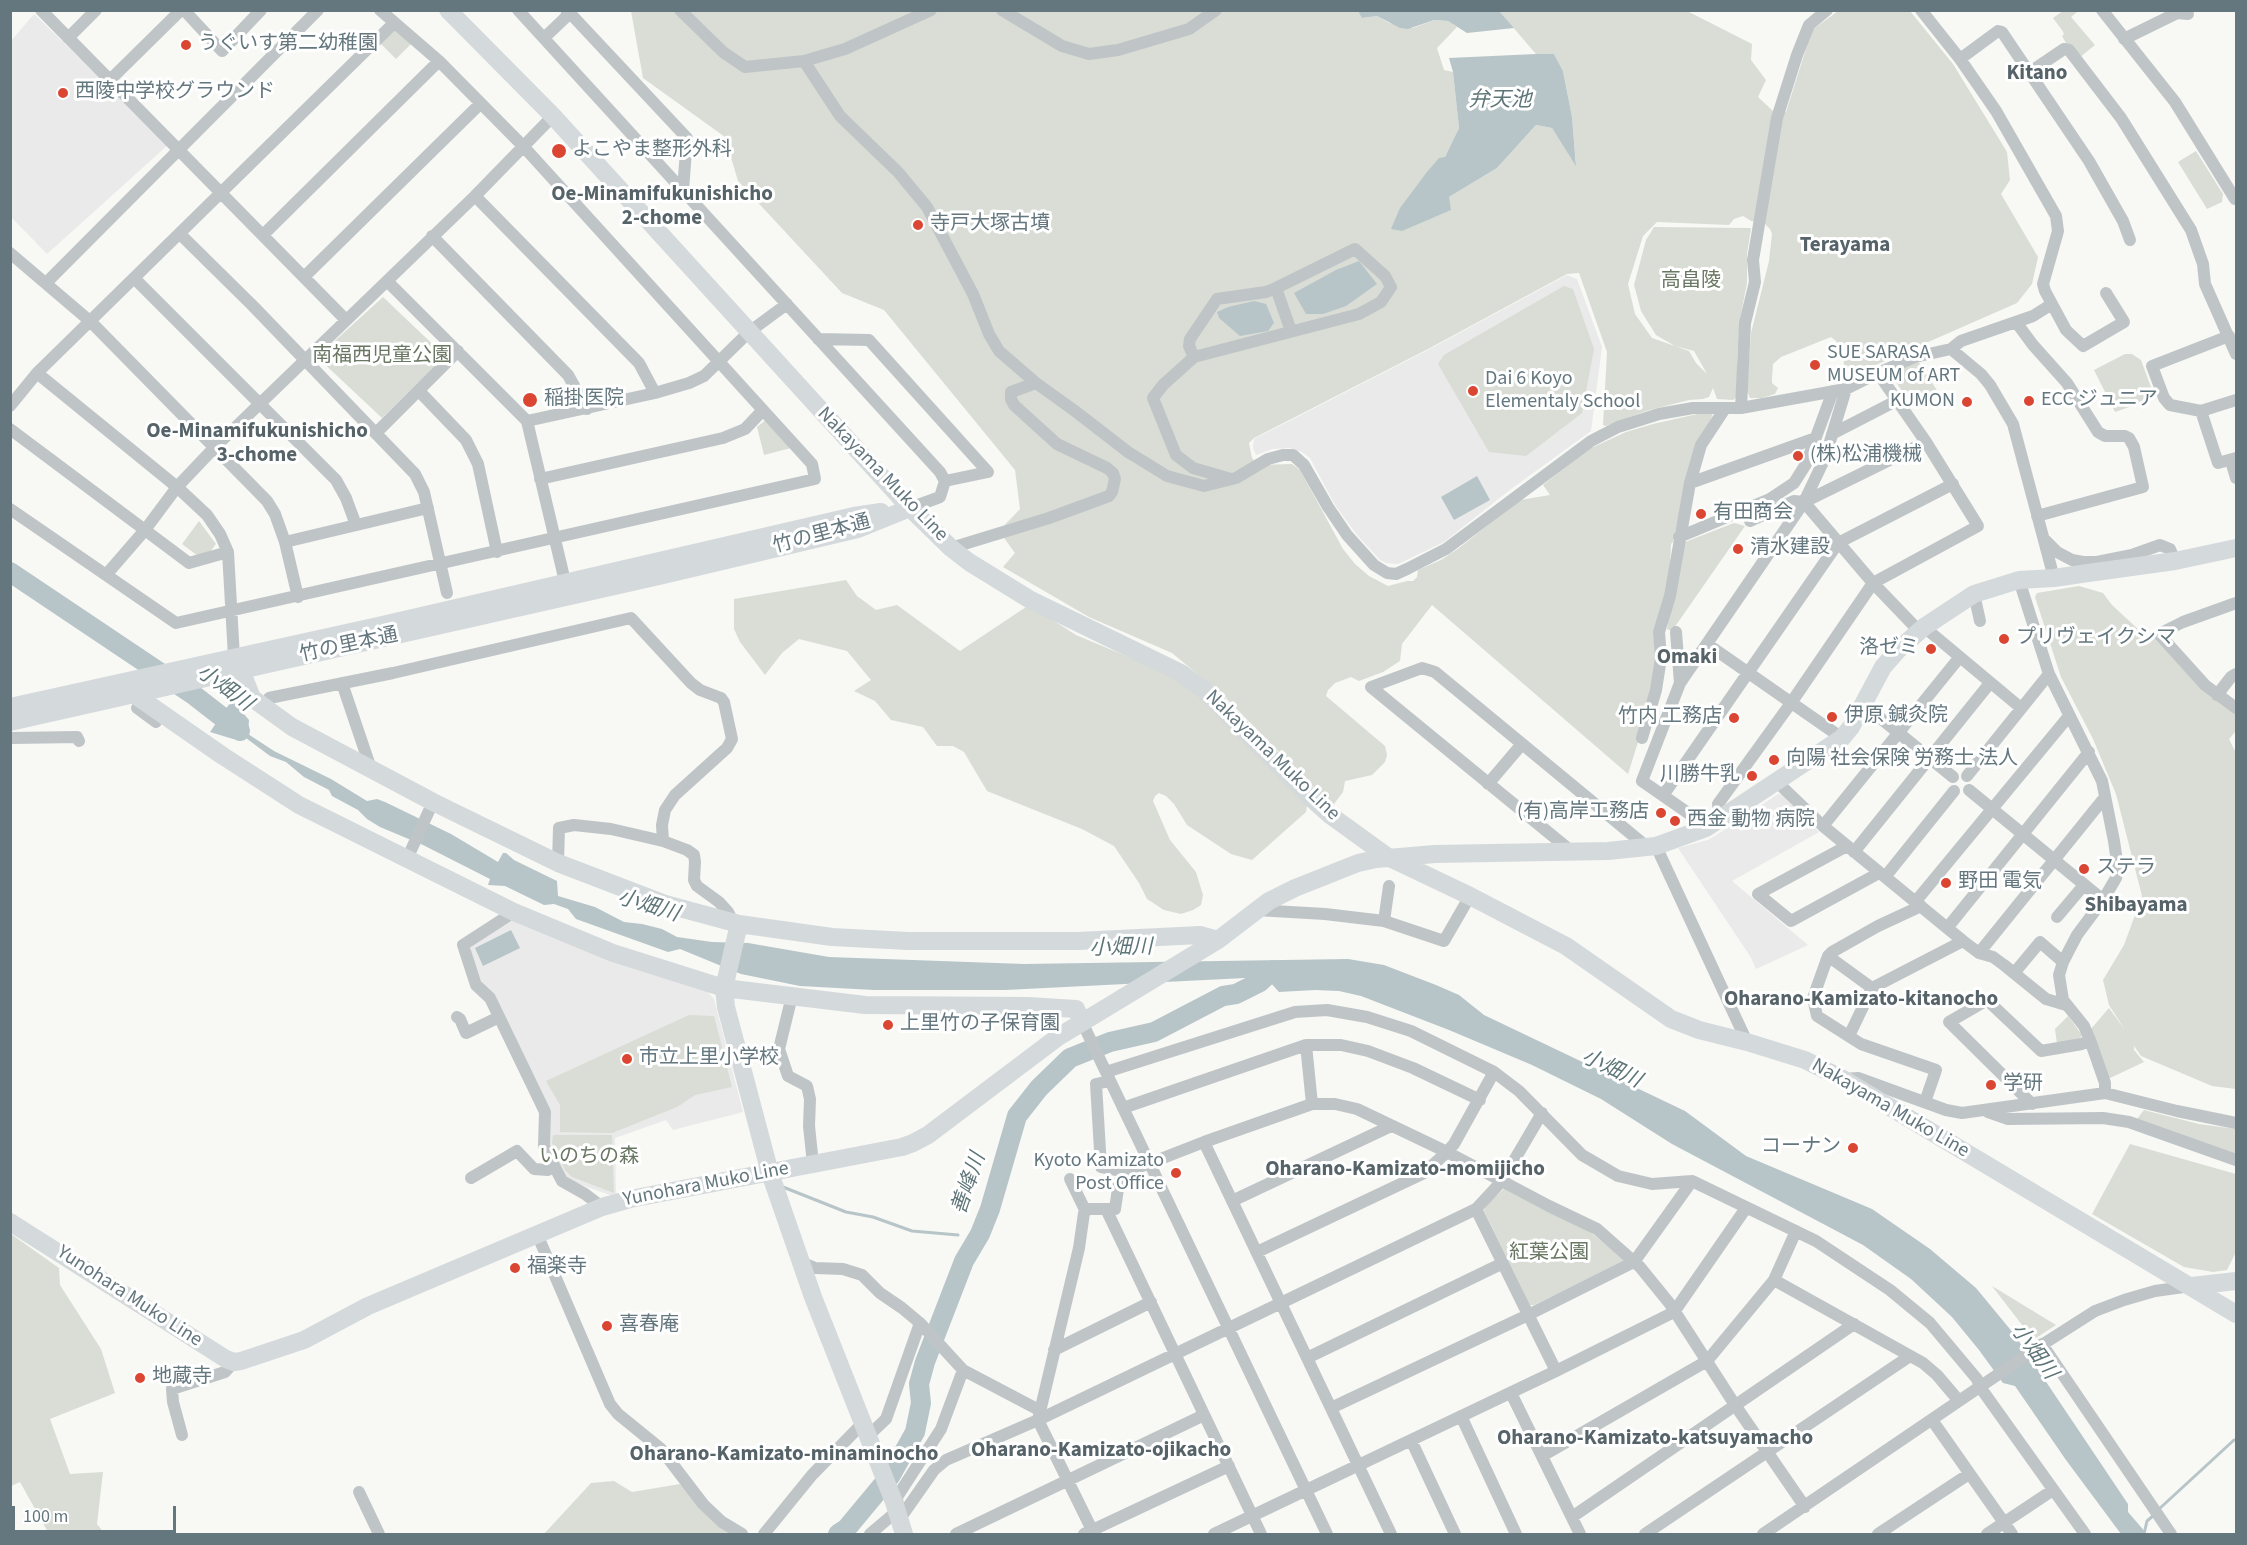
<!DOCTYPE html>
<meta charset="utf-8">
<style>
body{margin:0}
#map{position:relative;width:2247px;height:1545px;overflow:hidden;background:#f8f8f5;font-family:"Source Sans 3",sans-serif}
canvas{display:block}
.frame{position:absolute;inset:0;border:12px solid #64777f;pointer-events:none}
.scale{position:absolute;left:12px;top:1506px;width:164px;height:27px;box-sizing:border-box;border:3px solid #64777f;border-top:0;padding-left:8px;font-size:18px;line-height:21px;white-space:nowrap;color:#64777f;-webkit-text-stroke:4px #fff;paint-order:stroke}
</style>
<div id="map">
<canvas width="2247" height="1545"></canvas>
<div class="frame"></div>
<div class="scale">100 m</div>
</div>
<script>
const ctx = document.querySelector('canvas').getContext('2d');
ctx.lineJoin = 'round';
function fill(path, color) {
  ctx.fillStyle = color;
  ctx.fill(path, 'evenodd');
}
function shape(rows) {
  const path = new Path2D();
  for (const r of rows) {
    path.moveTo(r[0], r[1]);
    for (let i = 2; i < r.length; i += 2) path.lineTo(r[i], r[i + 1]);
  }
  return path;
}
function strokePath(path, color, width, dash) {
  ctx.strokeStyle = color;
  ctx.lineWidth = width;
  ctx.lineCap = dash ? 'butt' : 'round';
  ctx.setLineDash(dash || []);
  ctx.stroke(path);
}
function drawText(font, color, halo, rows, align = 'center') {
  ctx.font = font + ' "Source Sans 3","Noto Sans JP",sans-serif';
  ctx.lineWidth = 6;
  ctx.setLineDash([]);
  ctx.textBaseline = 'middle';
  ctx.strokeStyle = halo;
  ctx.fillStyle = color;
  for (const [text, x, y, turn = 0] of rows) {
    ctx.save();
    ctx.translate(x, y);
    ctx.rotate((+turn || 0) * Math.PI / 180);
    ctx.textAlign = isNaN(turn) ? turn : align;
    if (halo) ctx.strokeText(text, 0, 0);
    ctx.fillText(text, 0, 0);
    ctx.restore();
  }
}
fill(shape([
 [34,14,169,144,47,254,11,217,11,41],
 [1567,275,1577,279,1602,347,1591,431,1511,489,1444,542,1398,564,1386,563,1380,560,1357,535,1335,505,1310,458,1302,452,1290,448,1272,449,1256,455,1253,448,1254,439,1428,350],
 [1778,794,1784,795,1819,832,1732,881,1808,945,1756,969,1750,956,1678,848,1708,840,1718,834],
 [508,921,516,921,704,988,714,999,743,1112,673,1130,666,1120,615,1138,616,1197,570,1181,562,1174,550,1143,549,1109,482,983,470,952,472,944]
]), '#e9eae9');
fill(shape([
 [1358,10,1362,18,1377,16,1389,23,1413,28,1434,20,1448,21,1457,27,1437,48,1444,70,1453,72,1459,128,1445,157,1449,197,1497,168,1536,125,1552,128,1576,164,1572,117,1563,71,1554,54,1536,54,1499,11,1687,11,1752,44,1751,60,1766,80,1758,97,1773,111,1786,112,1812,30,1838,11,1910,11,1953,64,2007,152,2010,180,2001,194,2038,257,2032,284,2017,303,1853,375,1847,376,1845,372,1843,357,1836,341,1831,337,1781,357,1773,364,1772,378,1772,383,1778,388,1775,394,1762,398,1750,398,1747,391,1751,333,1769,261,1772,234,1770,229,1764,223,1751,221,1743,216,1734,219,1729,225,1657,222,1643,236,1628,284,1635,314,1652,338,1689,351,1696,363,1707,374,1694,351,1675,346,1656,335,1641,311,1634,285,1646,240,1654,227,1751,228,1747,254,1747,283,1740,319,1737,359,1737,397,1733,400,1717,399,1713,388,1709,397,1703,399,1689,400,1646,411,1606,426,1603,425,1607,352,1579,273,1567,274,1428,349,1254,438,1249,443,1252,458,1258,465,1292,464,1300,470,1343,549,1355,564,1369,576,1388,586,1407,581,1413,581,1417,577,1418,570,1441,560,1459,548,1520,500,1550,495,1543,485,1587,450,1626,432,1653,424,1702,413,1713,413,1678,519,1673,542,1671,544,1669,586,1658,659,1640,736,1628,774,1432,605,1402,644,1400,661,1383,672,1359,681,1351,677,1335,683,1328,690,1326,696,1385,746,1387,755,1385,762,1372,775,1345,781,1343,792,1334,804,1329,803,1224,696,1172,653,1089,617,1003,567,1015,553,999,531,1020,509,1015,470,884,310,842,293,738,181,725,137,643,78,631,11],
 [2063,11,2078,11,2071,17,2095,45,2079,58,2066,43,2062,36,2064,34,2062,30,2053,18],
 [394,28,411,44,396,59,379,42],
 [2196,151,2223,194,2222,202,2207,209,2178,162],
 [1564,286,1573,289,1594,349,1582,413,1526,456,1489,452,1438,364,1444,355],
 [383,297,445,356,382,418,317,357],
 [2125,354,2132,354,2141,360,2155,398,2115,412,2094,370],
 [1918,361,1938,392,1913,407,1891,375],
 [767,419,791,448,764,455,757,427],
 [199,521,216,544,210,552,198,556,182,544],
 [1734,523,1745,526,1672,631,1667,629,1680,547,1685,542],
 [846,580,857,596,876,610,897,605,960,651,1029,605,1076,635,1162,671,1200,695,1307,805,1306,812,1252,860,1231,854,1187,825,1174,804,1166,796,1159,793,1155,796,1153,801,1170,840,1196,872,1203,895,1201,905,1193,910,1181,914,1164,910,1147,899,1139,883,1114,846,1082,829,987,791,964,752,953,746,937,746,923,727,891,720,875,701,854,691,871,680,847,651,799,639,782,653,765,675,740,642,734,629,734,599],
 [2079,586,2103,593,2112,605,2139,630,2149,637,2155,636,2236,712,2236,731,2229,739,2236,753,2236,1089,2212,1086,2141,1056,2134,1046,2134,1050,2144,1062,2108,1079,2090,1030,2109,1008,2125,1030,2109,1005,2103,980,2124,945,2142,896,2116,794,2093,739,2061,677,2035,597,2037,593],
 [689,1015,714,1016,732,1087,695,1095,677,1107,612,1133,560,1132,560,1105,546,1081],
 [2068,1016,2082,1035,2079,1041,2057,1044,2055,1029],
 [2144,1110,2199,1124,2236,1129,2236,1156,2137,1119],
 [553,1135,612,1135,614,1193,572,1177,565,1170,552,1143],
 [2130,1144,2236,1174,2236,1252,2227,1270,2213,1272,2184,1267,2092,1214],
 [1505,1188,1590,1232,1627,1261,1534,1305,1530,1305,1484,1211,1486,1205],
 [11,1234,59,1268,60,1285,101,1349,115,1393,50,1419,70,1474,103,1472,97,1524,105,1534,49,1534,20,1482,11,1486],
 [1992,1286,2056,1325,2036,1338,2029,1334],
 [614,1481,632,1492,680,1484,731,1534,544,1534,591,1483]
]), '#d9ddd5');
fill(shape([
 [1358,11,1499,11,1514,28,1467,33,1448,21,1434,20,1408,29,1400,28,1377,16,1362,18],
 [1536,54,1554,54,1563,71,1572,117,1576,166,1552,128,1536,125,1497,168,1449,197,1451,210,1402,231,1391,229,1400,208,1427,172,1439,158,1445,157,1459,128,1453,72,1449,58],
 [1359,261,1377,284,1346,306,1323,314,1306,314,1294,293,1336,270],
 [1254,301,1266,304,1274,323,1268,331,1240,336,1219,318,1217,312,1228,307],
 [1477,476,1490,500,1454,520,1441,497],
 [232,700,249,720,248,734,274,751,331,779,367,801,377,799,385,802,451,834,498,862,503,853,506,853,514,860,557,881,558,896,595,907,624,922,642,924,662,929,677,937,712,942,748,943,829,957,1024,964,1348,959,1384,965,1436,985,1459,995,1484,1015,1685,1111,1746,1156,1872,1209,1930,1249,1976,1288,2014,1334,2128,1504,2128,1512,2147,1534,2121,1534,2066,1460,2015,1386,2003,1383,1979,1350,1952,1317,1911,1279,1863,1245,1672,1144,1601,1099,1532,1065,1449,1030,1361,996,1339,991,1315,990,1279,992,1269,981,1263,980,1245,978,1005,990,874,990,800,986,741,974,680,949,668,952,576,919,568,909,554,904,544,905,505,886,488,885,490,879,423,845,380,827,367,819,358,810,332,796,329,790,304,777,286,762,270,756,246,738,233,739,210,732],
 [511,930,520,948,483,966,475,948]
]), '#b7c5c8');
strokePath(shape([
 [783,1187,846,1212,873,1217,912,1231,958,1235],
 [2158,1510,2234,1440,2236,1440],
 [2144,1534,2147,1521,2154,1515]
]), '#b7c5c8', 3);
strokePath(shape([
 [10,572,195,696,240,731],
 [838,1534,847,1528,891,1475,915,1432,921,1403,919,1384,925,1362,964,1261,980,1234,990,1209,1017,1116,1039,1088,1070,1058,1110,1042,1154,1032,1223,996,1236,994,1260,982,1273,970]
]), '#b7c5c8', 20);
strokePath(shape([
 [41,10,346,320],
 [184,10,222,51,261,10],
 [518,10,940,472,945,481,940,497,910,508],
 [680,10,723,52,745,67,804,61,840,116,898,172,927,207,973,294,989,334,999,351,1036,383,1075,411,1128,452,1167,476,1204,486,1236,478,1268,459,1283,455,1293,455,1304,465,1328,507,1347,535,1374,565,1387,573,1396,574,1407,569,1446,549,1591,441,1618,427,1659,414,1693,408,1741,408,1846,389,1878,373,1915,357,1951,349,1981,374,1990,385,2013,424,2054,578],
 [1002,10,1062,46,1089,54,1118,50,1189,29,1216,10],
 [1921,10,1960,59,1996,111,2056,216,2058,231,2043,284,2045,291,2066,330,2083,346,2124,322,2106,293],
 [2102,10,2175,102,2235,199],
 [568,11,687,138,683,190],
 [68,38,96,10],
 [544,38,566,17,568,10],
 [2124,39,2177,13,2188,14],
 [1960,59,1998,31,2002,32,2089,161,2123,221,2130,240],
 [804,61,845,49,931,10],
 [2030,72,2064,49,2069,50,2121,118,2191,230,2203,264,2205,284,2236,354],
 [110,80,181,10],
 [475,196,639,363,655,393],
 [180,234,253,306,415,474,424,492,447,593],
 [263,235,439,61],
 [432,236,568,375,587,409],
 [10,253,91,322,267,501,275,514,285,542,298,597],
 [304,277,480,104],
 [135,279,336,480,346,498,356,525],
 [387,281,527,421,567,590],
 [46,283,318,10],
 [1276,288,1291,331],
 [2016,322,2033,345,2067,383,2098,432,2105,436,2125,436,2129,438,2134,447,2143,487,2037,516],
 [818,339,869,340,988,472,945,481],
 [1951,349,1961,341,2033,316,2052,304],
 [1194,357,1189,346,1190,339,1217,299,1266,292,1276,288,1355,249,1385,276,1391,287,1381,302,1359,314,1194,357,1163,385,1153,398,1176,455,1193,468,1231,479],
 [37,373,177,487,207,515,220,534,228,552,234,657,238,664],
 [419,391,466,440,478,464,497,552],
 [2236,400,2201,411,2218,463,2236,458],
 [10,406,37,373,394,23],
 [1741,408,1745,323,1755,282,1753,260,1777,118,1797,55,1809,25,1827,10],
 [2201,411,2170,405,2164,398,2152,366,2229,336],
 [527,421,655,393,689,383,704,376,749,332,787,304],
 [10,429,189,563,228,552],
 [376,433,458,351],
 [1832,434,1896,401],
 [2231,461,2236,478],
 [540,479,723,438,745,429,763,410],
 [1690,483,1816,438],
 [1804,502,1873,583,1919,631],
 [1804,502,1926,442],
 [1804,502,1825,458,1846,389],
 [10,509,176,623,815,479,812,464,523,146,439,61,380,10],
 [1679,537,1770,499,1794,483,1806,464,1833,391],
 [2044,539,2057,552,2072,560,2083,562,2097,562,2132,555,2160,545,2170,549,2175,561],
 [285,542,428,508],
 [951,548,1049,518,1109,496,1112,492,1115,479,1113,473,1107,468,1057,444,1014,405,1011,399,1011,392,1036,383],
 [106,575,145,530,177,487,215,447,475,196,553,116],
 [2019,580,2049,674,2102,781,2114,841,2118,868,2116,878,2103,900,2077,935,2063,962,2059,975,2063,1000,2084,1026,2090,1040,2105,1083,2105,1093],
 [1974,594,1980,621],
 [2236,603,2183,622,2159,634,2205,685,2236,708],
 [1924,627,2021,708],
 [1676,632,1680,683],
 [1707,644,1842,738],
 [342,683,371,769],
 [1371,687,1422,668,1435,672,1647,847],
 [1371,687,1571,851],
 [2217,695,2231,677,2236,674],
 [269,698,393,673,631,618,691,683,700,690,721,698,724,702,732,739,727,748,675,795,665,810,662,825,663,841],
 [1863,704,1953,777],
 [139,706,137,708,156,722],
 [12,738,77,737,79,741],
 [1642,738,1656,690,1661,658,1659,632,1670,596,1690,483,1701,445,1724,410],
 [1967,776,2049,674],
 [1777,782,1823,826,1963,941,1979,953,1993,957,2004,965,2046,999,2066,1005],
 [1488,784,1522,744],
 [1969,790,2103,900],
 [1664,794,1838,543,1953,484],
 [1720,820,1718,804,1791,703,1873,583,1978,526,1926,442,1878,373],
 [1823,826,1959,658],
 [1706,828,1701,822,1642,781,1680,683,1804,502,1794,501,1750,521],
 [1656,846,1747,1042],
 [1847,846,1758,894,1791,921,1879,873],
 [1854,852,1990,683],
 [407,859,433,802],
 [558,863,559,828,574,825,611,829,663,841,687,850,694,855,695,862,694,880,697,886,719,902,728,912,733,922],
 [1885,877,1954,791],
 [1916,901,2069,716],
 [1921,906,1878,926,1832,952,1828,956,1813,998,1817,1016,1861,1044,1936,1070,1925,1102],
 [1256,910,1325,914,1384,921,1444,941,1470,896],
 [514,912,463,945,476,985,490,998,545,1112,544,1146,562,1181,585,1194,602,1207],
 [2057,917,2084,885],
 [1384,921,1389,886],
 [1948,927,2089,752],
 [1979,953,2105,797],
 [1828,956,1872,988],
 [2015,972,2040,942,2063,962],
 [792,996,779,1049,788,1076,807,1086,810,1099,809,1126,813,1164],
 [457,1017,460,1019,466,1033,493,1020],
 [1082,1022,1327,1534],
 [1849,1036,1872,988,1963,941],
 [1306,1045,1312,1104],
 [1106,1072,1295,1012,1327,1010,1367,1017,1411,1031,1494,1072],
 [1844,1079,1858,1078,1946,1110,1962,1113,2105,1093,2177,1111,2236,1123],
 [1110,1081,1096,1084,1101,1167,1127,1172],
 [2032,1104,1949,1022,1987,1000,2041,1051,2082,1044,2090,1040],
 [1123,1108,1306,1045,1341,1045,1368,1051,1413,1068,1480,1100],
 [1988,1112,2008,1119,2103,1118,2129,1122,2236,1160],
 [1204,1142,1391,1534],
 [471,1178,517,1151,534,1169,548,1170],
 [1070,1179,1085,1210],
 [1232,1201,1391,1126],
 [1106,1209,1261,1534],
 [1476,1209,1556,1371],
 [537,1234,610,1404,618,1414,661,1449,703,1504,722,1522,742,1534],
 [801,1262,815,1268,843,1269,862,1275,880,1293,902,1308,920,1323,963,1370,1039,1410],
 [1774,1280,1923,1363,1937,1375,1959,1401],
 [2042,1344,2171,1534],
 [1054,1350,1151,1302],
 [1307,1358,1503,1263],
 [1511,1393,1580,1534],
 [1331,1408,1528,1315,1634,1262,1692,1181],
 [1461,1416,1516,1534],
 [1932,1420,2012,1534],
 [182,1435,173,1402,172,1389,225,1372,234,1362],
 [868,1436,886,1419,920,1323],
 [1411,1440,1455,1534],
 [1542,1456,1707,1361,1774,1280,1796,1231],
 [359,1492,379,1534],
 [898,1507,897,1497,941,1429,963,1370],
 [1805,1507,1735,1405,1670,1304,1640,1267,1597,1229,1549,1206,1447,1152,1454,1144,1494,1072,1519,1091,1582,1155,1618,1176,1652,1184,1692,1181,1816,1241,1890,1290,1930,1323,1977,1379,1980,1387,2085,1534],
 [1572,1517,1854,1324],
 [899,1520,934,1470,946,1460,1038,1420,1079,1248,1084,1213,1088,1209,1115,1209,1119,1182,1127,1172,1204,1142,1312,1104,1335,1104,1357,1109,1447,1152,1424,1173,1257,1252],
 [764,1534,812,1475,862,1424],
 [870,1534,896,1512],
 [956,1534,1204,1415],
 [1084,1534,1229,1466],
 [1094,1534,1038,1420,1476,1209,1502,1181,1542,1113],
 [1214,1534,1556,1371,1674,1312,1746,1208],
 [1645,1534,1910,1356],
 [1763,1534,2037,1348,2095,1311,2124,1300,2155,1291,2191,1286],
 [1878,1534,1969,1474],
 [1987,1534,2053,1490]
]), '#bfc5c7', 12);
strokePath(shape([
 [448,10,553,116,910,508,951,548,969,562,1029,599,1181,673,1204,690,1309,796,1330,815,1388,857,1470,896,1566,946,1671,1019,1699,1030,1747,1042,1805,1060,1843,1079,2236,1314],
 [241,670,252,698,292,727,433,802,558,863,665,904,739,924,832,937,908,941,1078,941,1200,935,1218,940],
 [135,695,223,756,299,805,514,912,613,953,724,988,865,1005,1028,1006,1076,1009,1082,1022],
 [10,707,378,626,854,516,881,512],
 [10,722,659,576,858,529,910,508],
 [739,924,724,988,726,1007,770,1173,813,1297,894,1502,904,1534],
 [10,1222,226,1359,234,1362,241,1361,304,1340,368,1306,602,1207,630,1199,902,1147,913,1143,928,1135,1058,1037,1218,940,1269,901,1295,888,1358,863,1376,859,1435,854,1608,851,1656,846,1706,828,1842,738,1851,727,1883,667,1898,650,1924,627,1974,594,2019,580,2054,578,2088,573,2175,561,2236,548],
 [2192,1286,2236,1281]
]), '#d4d9db', 18);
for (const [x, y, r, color] of [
 [186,45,6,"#db4632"],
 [63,93,6,"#db4632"],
 [559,151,8,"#db4632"],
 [918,225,6,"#db4632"],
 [1815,365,6,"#db4632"],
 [1473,391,6,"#db4632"],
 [530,400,8,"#db4632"],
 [2029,401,6,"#db4632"],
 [1967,402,6,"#db4632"],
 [1798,456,6,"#db4632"],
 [1701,514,6,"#db4632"],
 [1738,549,6,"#db4632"],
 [2004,639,6,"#db4632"],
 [1931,649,6,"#db4632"],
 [1832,717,6,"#db4632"],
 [1734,718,6,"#db4632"],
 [1774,760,6,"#db4632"],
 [1752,776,6,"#db4632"],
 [1661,813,6,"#db4632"],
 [1675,821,6,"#db4632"],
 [2084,869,6,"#db4632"],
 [1946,883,6,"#db4632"],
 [888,1025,6,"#db4632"],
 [627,1059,6,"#db4632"],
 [1991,1085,6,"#db4632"],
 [1853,1148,6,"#db4632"],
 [1176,1173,6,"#db4632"],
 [515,1268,6,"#db4632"],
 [607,1326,6,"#db4632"],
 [140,1378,6,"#db4632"]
]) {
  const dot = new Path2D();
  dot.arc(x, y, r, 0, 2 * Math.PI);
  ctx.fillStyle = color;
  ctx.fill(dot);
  strokePath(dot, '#fff', 2);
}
drawText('20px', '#64777f', '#fff', [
 ["うぐいす第二幼稚園",198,45],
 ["西陵中学校グラウンド",75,93],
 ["よこやま整形外科",572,151],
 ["寺戸大塚古墳",930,225],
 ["SUE SARASA",1827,354],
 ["MUSEUM of ART",1827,377],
 ["Dai 6 Koyo",1485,380],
 ["Elementaly School",1485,403],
 ["稲掛医院",544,400],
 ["ECC ジュニア",2041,401],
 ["KUMON",1955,402,"right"],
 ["(株)松浦機械",1810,456],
 ["有田商会",1713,514],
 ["清水建設",1750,549],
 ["プリヴェイクシマ",2016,639],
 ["洛ゼミ",1919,649,"right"],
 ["伊原 鍼灸院",1844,717],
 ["竹内 工務店",1722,718,"right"],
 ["向陽 社会保険 労務士 法人",1786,760],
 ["川勝牛乳",1740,776,"right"],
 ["(有)高岸工務店",1649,813,"right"],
 ["西金 動物 病院",1687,821],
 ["ステラ",2096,869],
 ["野田 電気",1958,883],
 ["上里竹の子保育園",900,1025],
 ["市立上里小学校",639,1059],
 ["学研",2003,1085],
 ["コーナン",1841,1148,"right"],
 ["Kyoto Kamizato",1164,1162,"right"],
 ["Post Office",1164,1185,"right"],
 ["福楽寺",527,1268],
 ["喜春庵",619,1326],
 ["地蔵寺",152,1378]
], 'left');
drawText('20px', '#697763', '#fff', [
 ["高畠陵",1691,282],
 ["南福西児童公園",382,357],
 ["いのちの森",589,1158],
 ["紅葉公園",1549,1254]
]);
drawText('20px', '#64777f', '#fff', [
 ["Nakayama Muko Line",882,475,46],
 ["竹の里本通",822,535,-15],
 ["竹の里本通",349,646,-12],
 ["Nakayama Muko Line",1272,756,44],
 ["Nakayama Muko Line",1890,1109,30],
 ["Yunohara Muko Line",706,1185,-11],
 ["Yunohara Muko Line",129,1297,33]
]);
drawText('bold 21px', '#56646a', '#fff', [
 ["Kitano",2037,74],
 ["Oe-Minamifukunishicho",662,195],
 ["2-chome",662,219],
 ["Terayama",1845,246],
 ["Oe-Minamifukunishicho",257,432],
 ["3-chome",257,456],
 ["Omaki",1687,658],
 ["Shibayama",2136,906],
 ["Oharano-Kamizato-kitanocho",1861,1000],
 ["Oharano-Kamizato-momijicho",1405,1170],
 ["Oharano-Kamizato-katsuyamacho",1655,1439],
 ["Oharano-Kamizato-ojikacho",1101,1451],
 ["Oharano-Kamizato-minaminocho",784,1455]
]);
drawText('italic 21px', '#5f7679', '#fff', [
 ["弁天池",1500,101],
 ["小畑川",224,689,36],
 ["小畑川",648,907,17],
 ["小畑川",1121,949,-1],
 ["小畑川",1611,1070,25],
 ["善峰川",970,1184,-71],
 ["小畑川",2033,1352,54]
]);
</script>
